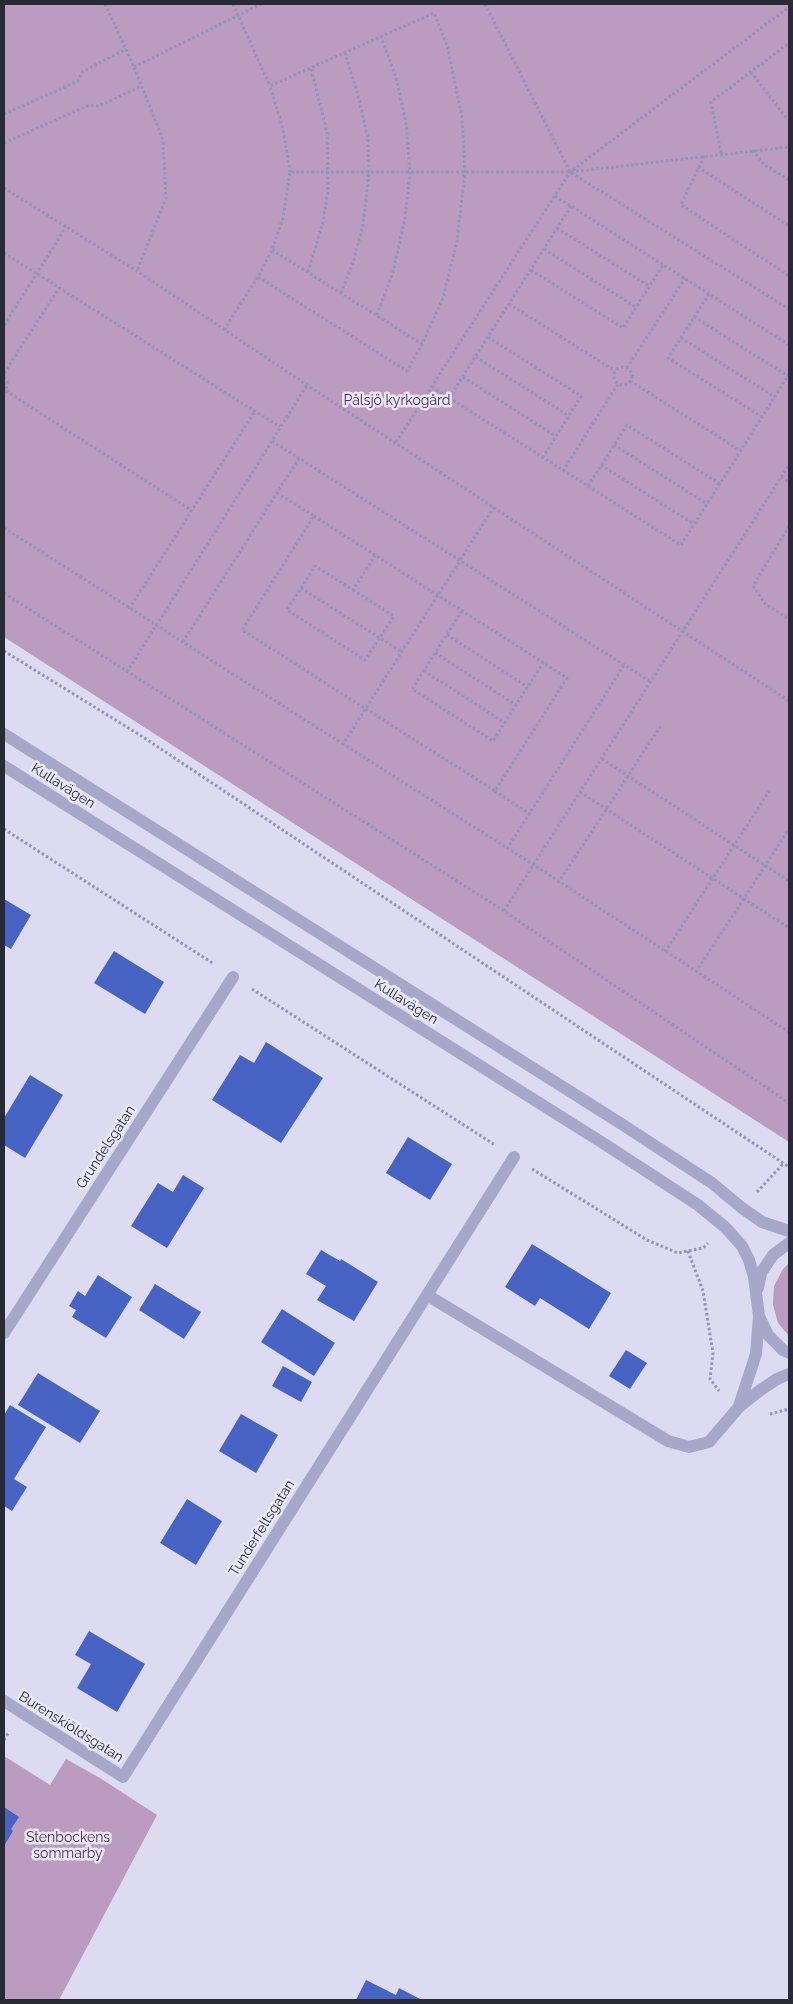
<!DOCTYPE html>
<meta charset="utf-8">
<style>
body{margin:0}
#map{position:relative;width:793px;height:2004px;overflow:hidden;background:#dddbf1;font-family:Raleway,sans-serif}
canvas{display:block}
.frame{position:absolute;inset:0;border:5px solid #282a36;pointer-events:none}
</style>
<div id="map">
<canvas width="793" height="2004"></canvas>
<div class="frame"></div>
</div>
<script>
const ctx = document.querySelector('canvas').getContext('2d');
ctx.lineJoin = 'round';
function fill(path, color) {
  ctx.fillStyle = color;
  ctx.fill(path, 'evenodd');
}
function shape(rows) {
  const path = new Path2D();
  for (const r of rows) {
    if (r.length === 3) {
      path.moveTo(r[0] + r[2], r[1]);
      path.arc(r[0], r[1], r[2], 0, 2 * Math.PI);
      continue;
    }
    path.moveTo(r[0], r[1]);
    for (let i = 2; i < r.length; i += 2) path.lineTo(r[i], r[i + 1]);
  }
  return path;
}
function strokePath(path, color, width, dash) {
  ctx.strokeStyle = color;
  ctx.lineWidth = width;
  ctx.lineCap = dash ? 'butt' : 'round';
  ctx.setLineDash(dash || []);
  ctx.stroke(path);
}
function drawText(font, color, halo, rows, align = 'center') {
  ctx.font = font + ' Raleway,sans-serif';
  ctx.lineWidth = 5;
  ctx.setLineDash([]);
  ctx.textBaseline = 'middle';
  ctx.strokeStyle = halo;
  ctx.fillStyle = color;
  for (const [text, x, y, turn = 0] of rows) {
    ctx.save();
    ctx.translate(x, y);
    ctx.rotate((+turn || 0) * Math.PI / 180);
    ctx.textAlign = isNaN(turn) ? turn : align;
    if (halo) ctx.strokeText(text, 0, 0);
    ctx.fillText(text, 0, 0);
    ctx.restore();
  }
}
fill(shape([
 [4,4,789,4,789,1142,4,637],
 [789,1263,789,1336,778,1323,773,1305,774,1286,783,1269],
 [4,1756,50,1785,66,1759,100,1778,157,1815,59,2000,4,2000]
]), '#bb9bc0');
fill(shape([
 [4,899,31,915,11,949,4,945],
 [114,951,164,982,145,1014,94,983],
 [266,1042,323,1078,281,1143,212,1100,240,1055,254,1063],
 [30,1075,63,1095,25,1158,4,1145,4,1118],
 [408,1137,452,1164,430,1200,386,1173],
 [183,1175,204,1188,167,1248,131,1226,158,1183,173,1192],
 [532,1244,611,1293,589,1329,540,1298,535,1306,505,1287],
 [321,1250,340,1261,341,1259,378,1282,354,1321,317,1300,326,1286,306,1274],
 [98,1275,132,1297,106,1338,72,1317,76,1310,69,1306,78,1291,85,1296],
 [155,1284,201,1312,184,1339,139,1310],
 [282,1309,335,1343,314,1376,261,1342],
 [626,1350,647,1363,630,1389,609,1376],
 [283,1366,312,1382,301,1402,272,1386],
 [38,1373,100,1411,80,1443,18,1405],
 [10,1405,46,1427,14,1479,27,1487,12,1511,4,1506,4,1415],
 [241,1414,278,1435,256,1473,219,1451],
 [187,1499,222,1521,196,1565,160,1543],
 [89,1631,145,1664,117,1712,77,1688,91,1664,75,1655],
 [4,1807,19,1817,11,1829,13,1831,4,1846],
 [366,1980,396,1995,399,1988,422,2000,356,2000]
]), '#4763c4');
strokePath(shape([
 [105,4,134,67,163,140,166,198,137,271],
 [233,4,270,86],
 [485,4,570,172,789,309],
 [134,67,261,4],
 [751,72,787,119],
 [4,114,78,81,82,72,126,49],
 [4,143,89,105,99,106,141,86],
 [753,150,763,164,789,180],
 [721,153,711,102,789,43],
 [704,156,681,205,789,276],
 [698,167,789,226],
 [4,188,137,271,307,385,789,701],
 [555,196,789,345],
 [557,228,649,286],
 [544,249,636,307],
 [272,250,422,344],
 [4,253,280,427],
 [531,270,623,328,663,265],
 [308,272,323,222,328,190,327,132,311,68],
 [258,277,407,371,422,344,443,298,457,241,465,172,462,117,447,45,434,13,270,86,283,129,290,172],
 [341,293,353,263,363,225,369,172,368,139,358,95,345,53],
 [709,294,668,358,762,417],
 [509,304,615,371],
 [377,315,393,272,405,218,410,172,406,123,396,77,381,37],
 [694,317,788,376],
 [4,325,66,227],
 [224,330,258,277,272,250,283,218,290,172,570,172,789,147],
 [488,337,581,396,543,457],
 [681,338,775,397],
 [476,357,569,416],
 [623,376,9],
 [627,368,685,278],
 [4,373,60,287],
 [4,377,7,382,6,391,4,393],
 [463,377,556,436],
 [630,381,741,451],
 [432,387,681,545,789,374],
 [6,391,191,510],
 [449,398,571,206],
 [272,441,651,682],
 [396,442,570,172,789,7],
 [614,445,707,504],
 [601,465,694,524],
 [563,471,618,384],
 [781,477,789,482],
 [588,486,627,425,720,484],
 [277,493,314,516],
 [494,507,343,744,534,865,789,1032],
 [314,516,567,678,495,791,242,630,314,516],
 [789,526,753,586,765,604,789,619],
 [4,528,343,744],
 [301,588,402,652],
 [353,590,394,616,365,660,287,610,315,566,353,590,375,556],
 [4,593,504,911,789,1103],
 [129,609,255,411],
 [462,611,412,689,493,741,543,663],
 [447,635,528,687],
 [183,642,299,458],
 [4,651,143,737,789,1167],
 [435,653,516,705],
 [424,671,505,723],
 [127,672,307,385],
 [602,759,789,881],
 [495,791,530,814],
 [580,792,789,928],
 [4,829,214,964],
 [507,849,624,665],
 [558,883,662,724],
 [504,911,789,465],
 [665,952,770,790],
 [696,972,789,829],
 [252,989,495,1145],
 [532,1169,647,1240,678,1253,703,1248,708,1243],
 [757,1192,783,1164],
 [688,1251,703,1291,713,1353,710,1379,719,1391],
 [770,1414,789,1409],
 [4,1740,9,1732]
]), '#9293b5', 3, [2.5, 2.5]);
strokePath(shape([
 [4,734,620,1123,712,1183,742,1208,762,1222,789,1231],
 [4,766,606,1145,698,1205,726,1228,742,1246,749,1260,754,1277,759,1316,768,1335,783,1350,789,1353],
 [758,1288,761,1273,773,1255,789,1243],
 [427,1295,668,1441,689,1447,709,1442,739,1407,759,1391,777,1379,789,1374],
 [4,1333,233,977],
 [739,1406,756,1354,759,1316],
 [4,1701,123,1777,514,1157]
]), '#a7a8c9', 12);
drawText('14px', '#502c54', '#e9e7f9', [
 ["Pålsjö kyrkogård",397,401],
 ["Stenbockens",68,1838],
 ["sommarby",68,1854]
]);
drawText('14px', '#282a36', '#e9e7f9', [
 ["Kullavägen",63,786,32],
 ["Kullavägen",406,1002,32],
 ["Grundelsgatan",106,1147,-57],
 ["Tunderfeltsgatan",262,1528,-58],
 ["Burenskiöldsgatan",71,1727,32]
]);
</script>
